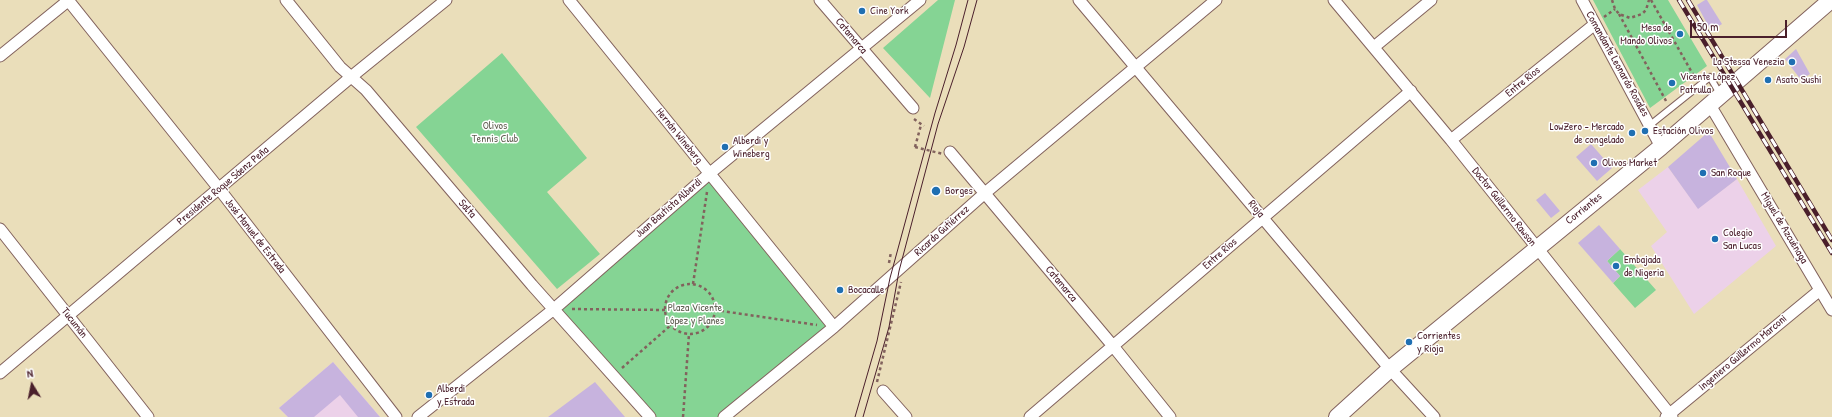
<!DOCTYPE html>
<meta charset="utf-8">
<style>
body{margin:0}
#map{position:relative;width:1832px;height:417px;overflow:hidden;background:#eadeba;font-family:"Patrick Hand",sans-serif}
canvas{display:block}
.north{position:absolute;left:12px;top:365px;width:40px;height:40px;-webkit-text-stroke:3px #fff;paint-order:stroke;rotate:350deg;font-size:11px;font-weight:700;line-height:16px;text-align:center;color:#4a1f2b}
.north::after{content:'';display:block;margin:auto;width:14px;height:18px;background:#4a1f2b;clip-path:polygon(50% 0,100% 100%,50% 72%,0 100%)}
.scale{position:absolute;left:1690px;top:20px;width:97px;height:18px;box-sizing:border-box;border:2px solid #4a1f2b;border-top:0;padding-left:5px;font-size:12px;line-height:14px;white-space:nowrap;color:#4a1f2b;-webkit-text-stroke:3px #fff;paint-order:stroke}
</style>
<div id="map">
<canvas width="1832" height="417"></canvas>
<div class="north">N</div>
<div class="scale">50 m</div>
</div>
<script>
const ctx = document.querySelector('canvas').getContext('2d');
ctx.lineJoin = 'round';
function fill(path, color) {
  ctx.fillStyle = color;
  ctx.fill(path, 'evenodd');
}
function shape(rows) {
  const path = new Path2D();
  for (const r of rows) {
    if (r.length === 3) {
      path.moveTo(r[0] + r[2], r[1]);
      path.arc(r[0], r[1], r[2], 0, 2 * Math.PI);
      continue;
    }
    path.moveTo(r[0], r[1]);
    for (let i = 2; i < r.length; i += 2) path.lineTo(r[i], r[i + 1]);
  }
  return path;
}
function strokePath(path, color, width, dash) {
  ctx.strokeStyle = color;
  ctx.lineWidth = width;
  ctx.lineCap = dash ? 'butt' : 'round';
  ctx.setLineDash(dash || []);
  ctx.stroke(path);
}
function drawText(font, color, halo, rows, align = 'center') {
  ctx.font = font + ' "Patrick Hand",sans-serif';
  ctx.lineWidth = 3;
  ctx.setLineDash([]);
  ctx.textBaseline = 'middle';
  ctx.strokeStyle = halo;
  ctx.fillStyle = color;
  for (const [text, x, y, turn = 0] of rows) {
    ctx.save();
    ctx.translate(x, y);
    ctx.rotate((+turn || 0) * Math.PI / 180);
    ctx.textAlign = isNaN(turn) ? turn : align;
    if (halo) ctx.strokeText(text, 0, 0);
    ctx.fillText(text, 0, 0);
    ctx.restore();
  }
}
fill(shape([
 [1668,167,1698,208,1737,179,1776,246,1694,314,1651,246,1667,232,1638,190],
 [333,362,380,417,288,417,279,408]
]), '#ecd1e9');
fill(shape([
 [938,0,955,0,930,98,883,48],
 [1593,0,1668,0,1707,66,1650,108],
 [502,53,587,158,547,192,600,254,557,289,416,127],
 [709,174,834,327,724,417,650,417,554,309],
 [1620,249,1656,290,1635,308,1613,283,1620,276,1607,261]
]), '#85d494');
fill(shape([
 [1705,0,1707,0,1722,24,1711,31,1697,5],
 [1796,49,1810,74,1801,80,1785,59],
 [1706,134,1710,134,1737,179,1698,209,1668,167],
 [1591,144,1612,168,1597,181,1576,157],
 [1545,193,1560,211,1551,218,1536,200],
 [1599,225,1620,249,1607,261,1620,276,1613,283,1578,243],
 [333,362,380,417,358,417,340,395,314,417,288,417,279,408],
 [595,382,625,417,548,417]
]), '#c7b3de');
const lane = shape([
 [1650,125,1710,77,1720,94]
]);
const street = shape([
 [68,0,220,190,396,417],
 [286,0,340,67,366,90,532,285,650,417],
 [569,0,834,327],
 [820,0,913,108],
 [1079,0,1390,369,1434,417],
 [1334,0,1451,140,1672,417],
 [1582,0,1661,147],
 [1374,47,1431,0],
 [0,56,69,0],
 [1710,105,1832,310],
 [1451,140,1595,24],
 [950,152,1113,346,1170,417],
 [0,229,148,417],
 [0,373,351,77,446,0],
 [883,391,906,417],
 [418,417,554,309,709,174,920,0],
 [724,417,834,327,985,193,1216,0],
 [1030,417,1411,91],
 [1666,417,1820,290]
]);
const secondary = shape([
 [1337,417,1390,369,1661,147,1831,0]
]);
strokePath(lane, '#82625d', 8);
strokePath(street, '#82625d', 13);
strokePath(secondary, '#82625d', 18);
strokePath(shape([
 [1612,0,1615,9,1619,14,1630,18,1642,14,1646,10,1649,0],
 [1651,0,1695,78],
 [1619,14,1666,101],
 [1604,17,1615,9],
 [914,119,924,126],
 [915,147,921,125],
 [889,263,891,252],
 [693,284,707,192],
 [690,309,25],
 [572,309,666,310],
 [715,310,817,325],
 [622,368,671,325],
 [877,382,901,282],
 [683,417,689,334]
]), '#82625d', 2.5, [3, 3]);
strokePath(lane, '#fff', 5.5);
strokePath(street, '#fff', 11);
strokePath(secondary, '#fff', 16);
strokePath(shape([
 [855,417,877,341,890,278,915,186,935,113,956,45,968,0],
 [863,417,889,327,899,271,938,124,964,47,977,0]
]), '#4a1f2b', 1);
const rail = shape([
 [1679,0,1832,253],
 [1688,0,1832,240]
]);
strokePath(rail, '#4a1f2b', 4.5);
strokePath(rail, '#fff', 3, [9]);
strokePath(shape([
 [915,147,943,154]
]), '#82625d', 2.5, [3, 3]);
for (const [x, y, r, color] of [
 [862,11,4,"#1f6fb2"],
 [1680,34,4,"#1f6fb2"],
 [1792,62,4,"#1f6fb2"],
 [1768,80,4,"#1f6fb2"],
 [1672,83,4,"#1f6fb2"],
 [1645,131,4,"#1f6fb2"],
 [1632,133,4,"#1f6fb2"],
 [725,147,4,"#1f6fb2"],
 [1594,163,4,"#1f6fb2"],
 [1703,173,4,"#1f6fb2"],
 [936,191,5,"#1f6fb2"],
 [1715,239,4,"#1f6fb2"],
 [1616,266,4,"#1f6fb2"],
 [840,290,4,"#1f6fb2"],
 [1409,342,4,"#1f6fb2"],
 [429,395,4,"#1f6fb2"]
]) {
  const dot = new Path2D();
  dot.arc(x, y, r, 0, 2 * Math.PI);
  ctx.fillStyle = color;
  ctx.fill(dot);
  strokePath(dot, '#fff', 1.5);
}
drawText('11px', '#4a1f2b', '#fff', [
 ["Cine York",870,11],
 ["Mesa de",1672,28,"right"],
 ["Mando Olivos",1672,41,"right"],
 ["La Stessa Venezia",1784,62,"right"],
 ["Vicente López",1680,77],
 ["Patrulla",1680,90],
 ["Asato Sushi",1776,80],
 ["LowZero - Mercado",1624,127,"right"],
 ["de congelado",1624,140,"right"],
 ["Estación Olivos",1653,131],
 ["Alberdi y",733,141],
 ["Wineberg",733,154],
 ["Olivos Market",1602,163],
 ["San Roque",1711,173],
 ["Borges",945,191],
 ["Colegio",1723,233],
 ["San Lucas",1723,246],
 ["Embajada",1624,260],
 ["de Nigeria",1624,273],
 ["Bocacalle",848,290],
 ["Corrientes",1417,336],
 ["y Rioja",1417,349],
 ["Alberdi",437,389],
 ["y Estrada",437,402]
], 'left');
drawText('11px', '#4a1f2b', '#fff', [
 ["Catamarca",851,36,50],
 ["Comandante Leonardo Rosales",1617,64,61],
 ["Entre Ríos",1523,82,-39],
 ["Hernán Wineberg",679,136,51],
 ["Presidente Roque Sáenz Peña",223,186,-40],
 ["Doctor Guillermo Rawson",1504,207,52],
 ["Juan Bautista Alberdi",669,208,-41],
 ["Salta",467,209,49],
 ["Rioja",1256,209,50],
 ["Corrientes",1584,209,-39],
 ["Miguel de Azcuénaga",1784,228,59],
 ["Ricardo Gutiérrez",942,231,-42],
 ["José Manuel de Estrada",255,236,52],
 ["Entre Ríos",1220,254,-41],
 ["Catamarca",1061,284,50],
 ["Tucumán",74,323,52],
 ["Ingeniero Guillermo Marconi",1743,353,-40]
]);
drawText('11px', '#5f5e50', '#fff', [
 ["Olivos",495,126],
 ["Tennis Club",495,139],
 ["Plaza Vicente",695,308],
 ["López y Planes",695,321]
]);
</script>
